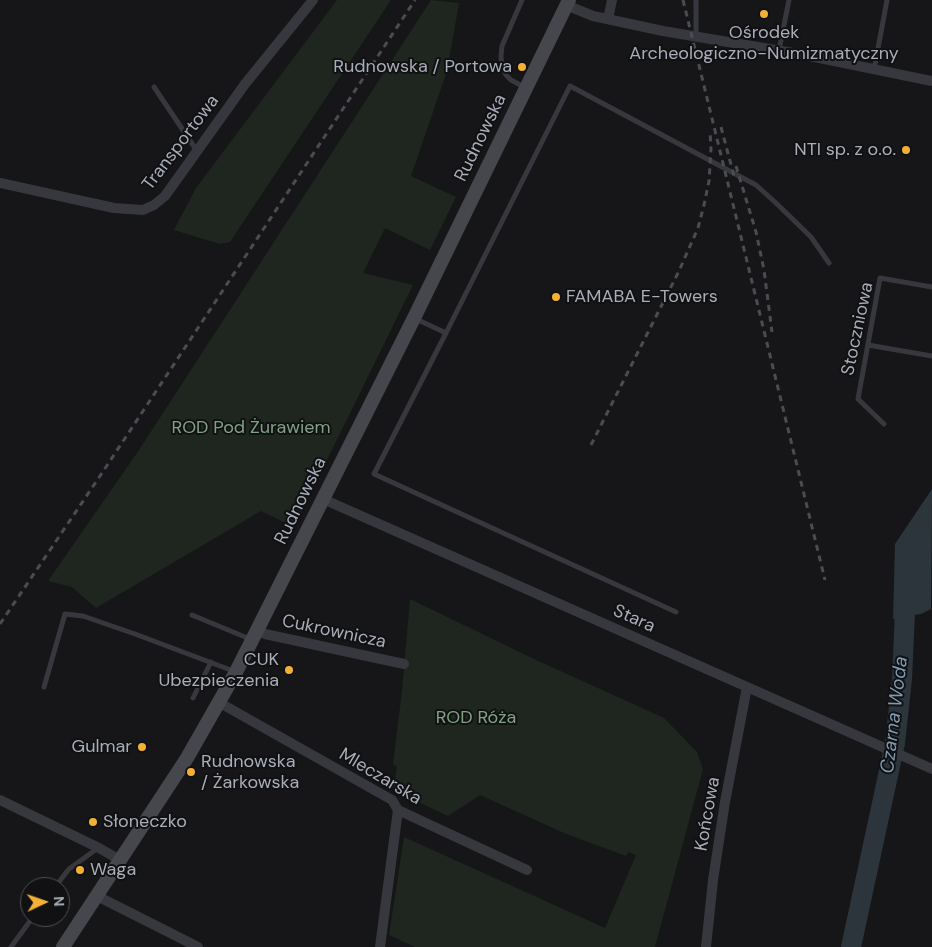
<!DOCTYPE html>
<meta charset="utf-8">
<style>
body{margin:0}
#map{position:relative;width:932px;height:947px;overflow:hidden;background:#161618;font-family:"DM Sans",sans-serif}
canvas{display:block}
.north{position:absolute;left:20px;top:877px;width:50px;height:50px;box-sizing:border-box;background:#111113;border:1px solid #4d4f55;border-radius:50%;rotate:87deg;font-size:14px;font-weight:700;line-height:20px;text-align:center;color:#a8adb8}
.north::after{content:'';display:block;margin:auto;width:18px;height:22px;background:#f2b134;clip-path:polygon(50% 0,100% 100%,50% 72%,0 100%)}
</style>
<div id="map">
<canvas width="932" height="947"></canvas>
<div class="north">N</div>
</div>
<script>
const ctx = document.querySelector('canvas').getContext('2d');
ctx.lineJoin = 'round';
function fill(path, color) {
  ctx.fillStyle = color;
  ctx.fill(path, 'evenodd');
}
function shape(rows) {
  const path = new Path2D();
  for (const r of rows) {
    path.moveTo(r[0], r[1]);
    for (let i = 2; i < r.length; i += 2) path.lineTo(r[i], r[i + 1]);
  }
  return path;
}
function strokePath(path, color, width, dash) {
  ctx.strokeStyle = color;
  ctx.lineWidth = width;
  ctx.lineCap = dash ? 'butt' : 'round';
  ctx.setLineDash(dash || []);
  ctx.stroke(path);
}
function drawText(font, color, halo, rows, align = 'center') {
  ctx.font = font + ' "DM Sans",sans-serif';
  ctx.lineWidth = 4;
  ctx.setLineDash([]);
  ctx.textBaseline = 'middle';
  ctx.strokeStyle = halo;
  ctx.fillStyle = color;
  for (const [text, x, y, turn = 0] of rows) {
    ctx.save();
    ctx.translate(x, y);
    ctx.rotate((+turn || 0) * Math.PI / 180);
    ctx.textAlign = isNaN(turn) ? turn : align;
    if (halo) ctx.strokeText(text, 0, 0);
    ctx.fillText(text, 0, 0);
    ctx.restore();
  }
}
fill(shape([
 [337,0,391,0,230,242,220,244,174,230,196,188],
 [431,0,459,3,447,71,411,176,456,197,430,250,385,228,363,273,413,285,294,527,261,511,96,608,72,587,48,581,139,450],
 [410,599,534,659,664,718,697,752,703,769,655,947,415,947,389,935,404,837,605,928,636,855,628,852,626,856,564,833,480,795,448,816,393,790,397,767,393,764,402,691]
]), '#1e261f');
fill(shape([
 [932,489,931,609,921,614,893,619,895,544]
]), '#2c353c');
strokePath(shape([
 [851,947,895,743,902,679,906,589]
]), '#2c353c', 20);
strokePath(shape([
 [522,0,502,46,501,56,502,67,506,75,511,80,524,87],
 [696,36,696,0],
 [779,50,789,0],
 [874,70,887,0],
 [154,87,197,151],
 [414,318,446,333,374,474,676,612],
 [446,333,570,86,756,185,776,203,811,237,829,263],
 [868,345,932,356],
 [884,424,858,399,880,278,932,287],
 [192,615,250,639],
 [44,687,65,614,83,616,135,634,236,672],
 [193,698,211,662],
 [55,887,69,869,98,848],
 [11,947,33,917]
]), '#37383d', 5);
strokePath(shape([
 [566,5,593,16,663,31,805,55,932,81],
 [608,19,612,0],
 [0,183,114,208,143,210,154,205,165,196,245,84,313,0],
 [323,499,932,769],
 [258,631,265,634,404,664],
 [220,703,392,800,398,810,527,870],
 [0,800,99,848,120,860],
 [97,896,198,947],
 [380,947,398,810],
 [706,947,713,880,725,802,747,687]
]), '#37383d', 10);
strokePath(shape([
 [63,947,187,758,236,672,414,318,569,0]
]), '#45474d', 14);
strokePath(shape([
 [683,0,825,580],
 [721,127,734,176],
 [736,166,756,232,764,270,772,332],
 [591,445,679,271,698,228,704,205,709,181,711,149,710,131],
 [0,624,100,476,415,0]
]), '#4a4c52', 3, [6, 5]);
for (const [x, y, r, color] of [
 [764,14,5,"#f2b134"],
 [522,67,5,"#f2b134"],
 [906,150,5,"#f2b134"],
 [556,297,5,"#f2b134"],
 [289,670,5,"#f2b134"],
 [142,747,5,"#f2b134"],
 [191,772,5,"#f2b134"],
 [93,822,5,"#f2b134"],
 [80,870,5,"#f2b134"]
]) {
  const dot = new Path2D();
  dot.arc(x, y, r, 0, 2 * Math.PI);
  ctx.fillStyle = color;
  ctx.fill(dot);
  strokePath(dot, '#111113', 2);
}
drawText('18px', '#a8adb8', '#111113', [
 ["Ośrodek",764,33,"center"],
 ["Archeologiczno-Numizmatyczny",764,54,"center"],
 ["Rudnowska / Portowa",512,67],
 ["NTI sp. z o.o.",896,150],
 ["FAMABA E-Towers",566,297,"left"],
 ["CUK",279,660],
 ["Ubezpieczenia",279,681],
 ["Gulmar",132,747],
 ["Rudnowska",201,762,"left"],
 ["/ Żarkowska",201,783,"left"],
 ["Słoneczko",103,822,"left"],
 ["Waga",90,870,"left"]
], 'right');
drawText('18px', '#a8adb8', '#111113', [
 ["Rudnowska",481,138,-64],
 ["Transportowa",181,143,-53],
 ["Stoczniowa",858,329,-78],
 ["Rudnowska",301,501,-64],
 ["Stara",634,619,24],
 ["Cukrownicza",334,632,12],
 ["Mleczarska",380,777,31],
 ["Końcowa",708,814,-80]
]);
drawText('18px', '#7fa381', '#111113', [
 ["ROD Pod Żurawiem",251,428],
 ["ROD Róża",476,718]
]);
drawText('italic 19px', '#7f9bb3', '#111113', [
 ["Czarna Woda",895,715,-83]
]);
</script>
